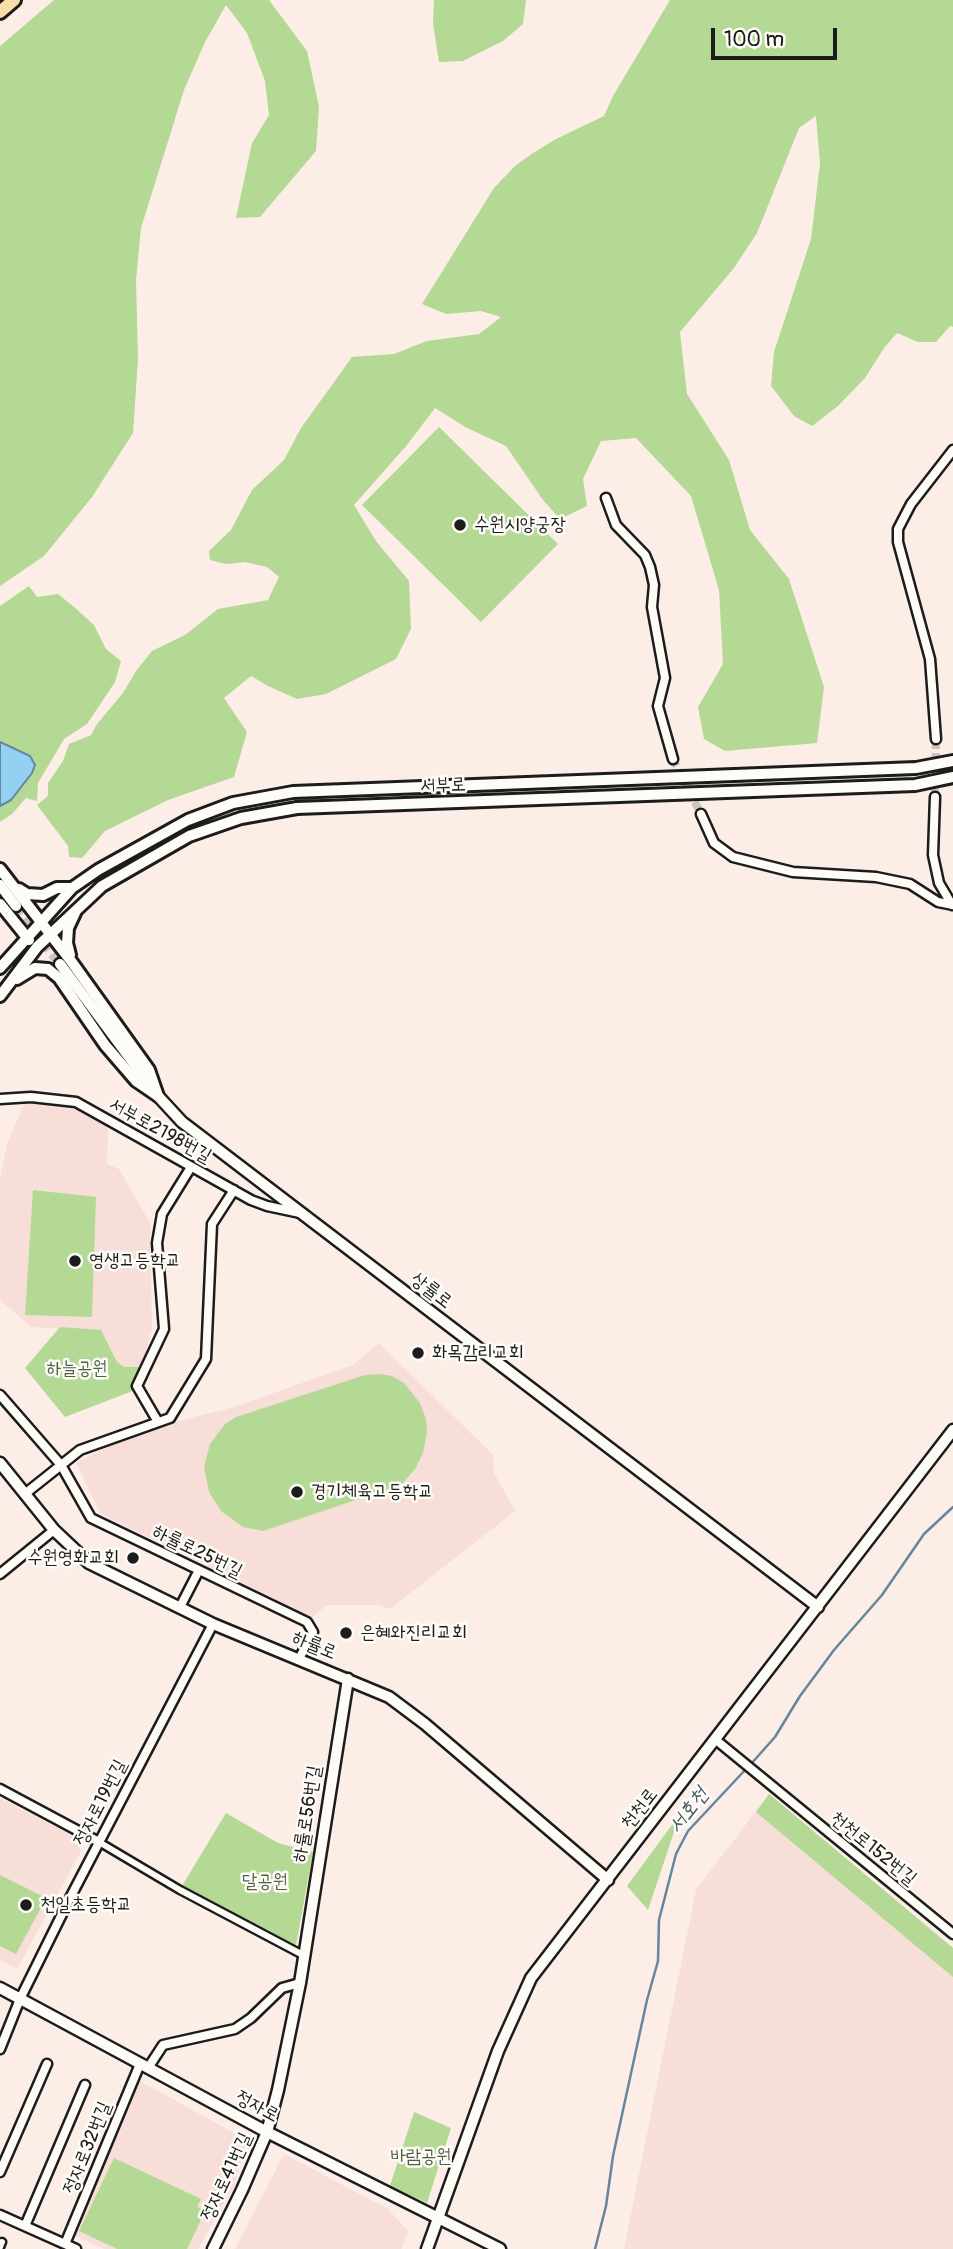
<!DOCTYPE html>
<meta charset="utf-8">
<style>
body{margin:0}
#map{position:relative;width:953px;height:2249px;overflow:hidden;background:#fcede7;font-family:Pangolin,sans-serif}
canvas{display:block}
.scale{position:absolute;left:711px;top:28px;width:126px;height:32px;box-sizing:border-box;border:4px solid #1c1c1c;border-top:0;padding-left:9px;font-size:21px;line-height:24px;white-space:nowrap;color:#1c1c1c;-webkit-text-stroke:5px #fdfcf7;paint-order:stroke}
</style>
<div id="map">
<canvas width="953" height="2249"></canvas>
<div class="scale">100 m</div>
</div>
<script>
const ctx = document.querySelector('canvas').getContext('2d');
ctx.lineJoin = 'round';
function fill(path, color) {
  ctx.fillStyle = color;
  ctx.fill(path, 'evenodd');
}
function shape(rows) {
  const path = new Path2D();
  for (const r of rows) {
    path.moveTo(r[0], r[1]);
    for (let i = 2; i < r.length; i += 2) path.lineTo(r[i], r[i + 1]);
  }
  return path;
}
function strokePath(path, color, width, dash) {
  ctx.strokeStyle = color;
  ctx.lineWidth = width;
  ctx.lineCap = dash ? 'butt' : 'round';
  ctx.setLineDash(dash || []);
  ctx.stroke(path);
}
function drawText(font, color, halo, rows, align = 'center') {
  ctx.font = font + ' Pangolin,"Poor Story",sans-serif';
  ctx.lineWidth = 5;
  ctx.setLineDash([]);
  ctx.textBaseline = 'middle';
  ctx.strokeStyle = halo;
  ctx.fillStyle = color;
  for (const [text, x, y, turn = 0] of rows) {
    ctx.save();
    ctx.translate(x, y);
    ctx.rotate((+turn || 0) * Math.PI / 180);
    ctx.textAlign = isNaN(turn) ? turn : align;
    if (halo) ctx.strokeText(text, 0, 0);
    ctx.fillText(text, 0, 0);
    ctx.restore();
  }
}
fill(shape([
 [25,1102,75,1108,108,1127,107,1164,119,1169,150,1223,152,1329,142,1367,124,1367,117,1362,101,1331,31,1327,0,1300,0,1178,7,1144],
 [379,1343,493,1455,494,1473,515,1511,390,1609,379,1605,327,1605,312,1617,101,1514,76,1463,107,1447,179,1421,234,1407,353,1365],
 [769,1794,953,1948,953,2249,624,2249,696,1890],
 [0,1798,76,1838,81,1851,17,1969,0,1960],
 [140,2081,247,2140,234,2186,198,2249,104,2249,75,2236],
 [284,2154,388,2209,408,2231,401,2249,235,2249]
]), '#f7ded8');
fill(shape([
 [54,0,269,0,307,51,319,107,316,151,260,217,236,218,252,143,269,115,265,81,247,33,226,5,205,42,184,90,141,228,136,280,138,359,133,433,92,497,44,556,0,586,0,46],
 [434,0,526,0,523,24,503,41,463,61,439,62,433,23],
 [670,0,953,0,953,327,950,326,936,342,918,342,897,333,884,348,865,378,838,406,812,426,794,416,771,386,774,352,811,239,820,163,816,116,799,128,757,233,734,268,680,332,687,394,729,460,750,530,789,579,824,687,817,743,725,751,704,739,698,707,723,664,719,590,691,496,636,438,601,441,583,479,587,506,560,519,543,500,506,446,467,428,435,408,407,445,354,505,376,541,409,581,411,629,396,659,326,694,297,699,268,686,251,676,224,698,247,732,234,777,168,800,105,831,82,858,69,857,68,846,37,805,48,796,48,783,63,761,69,744,91,735,97,724,123,693,136,671,152,651,185,635,218,609,268,600,279,577,267,567,245,562,226,564,210,560,209,551,231,530,252,490,284,460,301,428,352,357,394,354,427,341,479,334,501,317,481,311,446,314,422,304,494,188,515,166,533,153,556,139,604,116,613,96],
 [439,427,558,544,481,622,362,505],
 [29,586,37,597,58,594,74,607,94,625,106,649,121,661,115,682,87,724,64,739,38,783,37,801,26,798,12,814,0,822,0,606],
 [33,1190,96,1197,92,1317,25,1315],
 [60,1327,101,1330,117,1362,124,1367,142,1367,135,1390,65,1417,25,1368],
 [379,1374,392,1376,404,1383,420,1403,426,1419,427,1433,423,1453,415,1469,401,1485,263,1531,243,1527,221,1511,209,1492,204,1467,210,1444,225,1424,236,1417,365,1375],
 [769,1794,953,1948,953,1977,756,1812],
 [226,1813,278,1843,313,1852,296,1945,182,1886],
 [680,1814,648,1910,627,1886],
 [0,1875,46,1898,16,1954,0,1946],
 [414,2112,451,2128,427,2203,390,2186],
 [114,2158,201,2199,197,2207,201,2208,200,2222,187,2249,117,2249,79,2231]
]), '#b4d994');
const water = shape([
 [0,742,30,756,35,765,32,773,11,800,0,806,0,742]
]);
fill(water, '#94cff4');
strokePath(water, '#64879e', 2);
strokePath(shape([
 [751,1764,775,1737,800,1696,834,1650,882,1595,924,1534,953,1507],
 [595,2249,606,2206,613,2156,647,2000,658,1961,659,1920,676,1854,688,1831,746,1769]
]), '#64879e', 2.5);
strokePath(shape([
 [673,759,701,814],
 [935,797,936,739]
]), '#cfc3be', 8, [8, 4]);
strokePath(shape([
 [16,906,60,964]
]), '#cfc3be', 10, [10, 5]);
const pedestrian = shape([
 [99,1842,180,1890,303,1955],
 [0,2247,2,2242]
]);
const minor = shape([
 [606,498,616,525,645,555,650,567,654,585,652,607,665,678,658,706,673,759],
 [936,739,930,659,898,542,898,529,911,504,953,450],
 [935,797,933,855,939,883,952,905],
 [701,814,714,843,733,857,793,872,876,877,910,884,938,902,953,905],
 [0,1099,31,1097,76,1102,251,1200,267,1206,300,1213],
 [0,1395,61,1465,91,1518,307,1622,313,1632,299,1659],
 [158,1422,137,1386,164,1329,157,1243,162,1214,191,1167],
 [26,1493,80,1450,170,1418,206,1359,212,1224,234,1190],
 [0,1574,54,1530],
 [180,1607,199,1570],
 [716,1740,953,1934],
 [0,1789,99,1842],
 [0,2049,20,1999,70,1898,213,1624],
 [148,2068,163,2045,235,2029,251,2018,282,1988,300,1983],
 [0,2172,47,2064],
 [0,2215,76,2249],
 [25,2226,85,2085],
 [65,2244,140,2064]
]);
const tertiary = shape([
 [0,885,16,906],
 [60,964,158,1096,182,1122,818,1607],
 [0,1463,54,1530,89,1563,213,1624,389,1697,425,1724,608,1880],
 [0,1988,267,2132,500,2249],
 [213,2249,242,2190,267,2132,278,2090,300,1983,348,1679],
 [427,2249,498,2051,531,1978,953,1430]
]);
const secondary = shape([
 [0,869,71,961,149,1070,158,1096],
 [19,889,27,894,43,895,57,888,72,888],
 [0,904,29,940],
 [70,955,67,943,68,928,75,913],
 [0,968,72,888,98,870,188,820,233,803,293,792,916,768,953,761],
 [17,979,35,968,48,969,59,978,105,1045,136,1081,158,1096],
 [0,996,37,947,102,886,189,836,241,818,297,808,915,785,953,777]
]);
const trunk = shape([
 [0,12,14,0]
]);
strokePath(pedestrian, '#1c1c1c', 11);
strokePath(minor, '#1c1c1c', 13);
strokePath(tertiary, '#1c1c1c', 15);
strokePath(secondary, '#1c1c1c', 16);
strokePath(trunk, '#1c1c1c', 18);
strokePath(pedestrian, '#fdfcf7', 6);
strokePath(minor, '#fdfcf7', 8);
strokePath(tertiary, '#fdfcf7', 10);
strokePath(secondary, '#fdfcf7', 10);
strokePath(trunk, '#fbdcab', 12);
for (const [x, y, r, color] of [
 [460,525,7,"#1c1c1c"],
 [75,1261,7,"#1c1c1c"],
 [418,1353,7,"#1c1c1c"],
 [297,1492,7,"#1c1c1c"],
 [133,1558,7,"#1c1c1c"],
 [346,1633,7,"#1c1c1c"],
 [26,1905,7,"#1c1c1c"]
]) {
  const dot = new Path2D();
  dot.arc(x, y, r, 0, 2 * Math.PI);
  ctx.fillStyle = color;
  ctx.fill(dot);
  strokePath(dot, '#fdfcf7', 2.5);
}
drawText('19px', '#1c1c1c', '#fdfcf7', [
 ["수원시양궁장",474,525],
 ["영생고등학교",89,1261],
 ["화목감리교회",432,1353],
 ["경기체육고등학교",311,1492],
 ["수원영화교회",119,1558,"right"],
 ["은혜와진리교회",360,1633],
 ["천일초등학교",40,1905]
], 'left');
drawText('19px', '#1c1c1c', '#fdfcf7', [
 ["서부로",443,786,-2],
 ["서부로2198번길",160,1131,29],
 ["상률로",431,1291,37],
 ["하률로25번길",197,1552,26],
 ["하률로",314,1646,22],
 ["정자로19번길",101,1803,-63],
 ["천천로",640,1809,-52],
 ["하률로56번길",308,1814,-81],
 ["천천로152번길",873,1849,39],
 ["정자로",257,2107,28],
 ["정자로32번길",88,2148,-68],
 ["정자로41번길",227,2177,-65]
]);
drawText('19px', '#515e46', '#fdfcf7', [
 ["하늘공원",77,1369],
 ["달공원",265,1882],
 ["바람공원",421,2157]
]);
drawText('italic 21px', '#465b68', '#fdfcf7', [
 ["서호천",689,1811,-52]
]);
</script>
